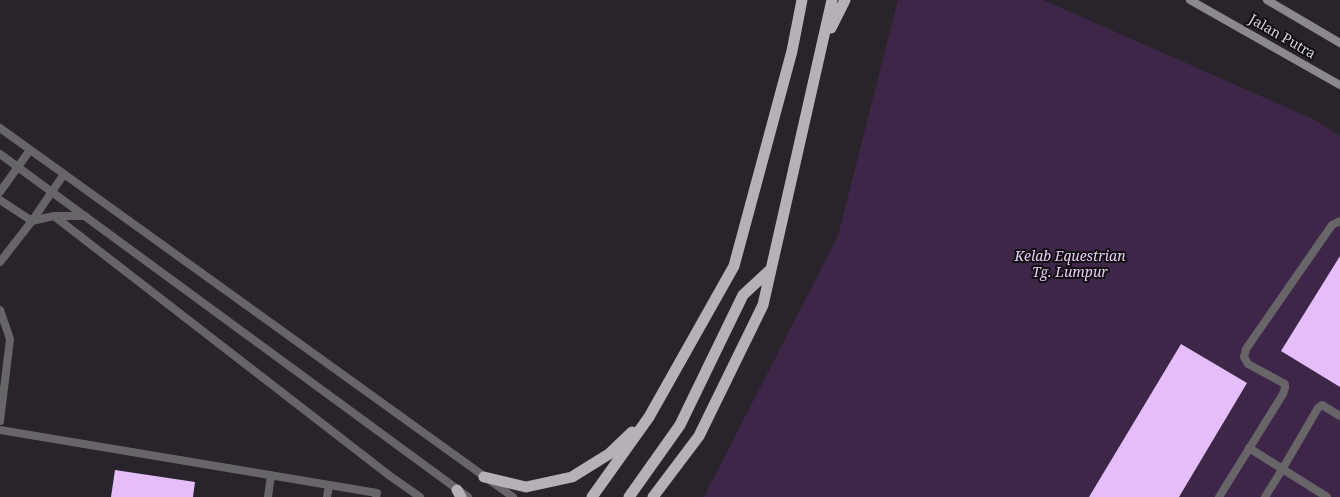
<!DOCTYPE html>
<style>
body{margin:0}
canvas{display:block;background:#29242c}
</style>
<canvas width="1340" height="497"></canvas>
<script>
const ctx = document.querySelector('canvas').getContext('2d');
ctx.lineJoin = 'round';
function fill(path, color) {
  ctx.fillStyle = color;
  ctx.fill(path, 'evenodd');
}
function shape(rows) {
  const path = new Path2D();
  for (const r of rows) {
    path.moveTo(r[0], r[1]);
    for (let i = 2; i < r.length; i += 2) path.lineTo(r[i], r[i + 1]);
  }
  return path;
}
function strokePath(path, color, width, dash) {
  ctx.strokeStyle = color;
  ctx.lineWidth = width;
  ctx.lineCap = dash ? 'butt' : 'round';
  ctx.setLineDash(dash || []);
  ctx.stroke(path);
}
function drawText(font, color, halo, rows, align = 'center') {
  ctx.font = font + ' "Noto Serif",serif';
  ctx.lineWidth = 4;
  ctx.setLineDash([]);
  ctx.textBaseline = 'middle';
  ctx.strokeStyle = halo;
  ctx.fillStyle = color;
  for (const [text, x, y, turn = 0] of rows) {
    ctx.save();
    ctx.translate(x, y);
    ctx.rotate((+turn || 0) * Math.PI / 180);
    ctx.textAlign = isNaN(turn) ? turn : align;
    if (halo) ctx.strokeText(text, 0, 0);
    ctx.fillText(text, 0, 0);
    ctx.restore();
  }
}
fill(shape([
 [898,0,1043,0,1315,120,1340,136,1340,497,704,497,838,236]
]), '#3e2649');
fill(shape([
 [1340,256,1340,387,1281,351],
 [1181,344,1247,383,1179,497,1089,497],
 [115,470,195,482,193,497,111,497]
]), '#e5bef9');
strokePath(shape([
 [0,192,30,150],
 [0,200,32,221,54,216,85,216],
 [54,216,390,476,420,497],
 [0,262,32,221,64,174],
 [0,310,10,339,0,421],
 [0,430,377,493,376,497],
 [1249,448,1327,497],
 [268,497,271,475],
 [327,497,329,485],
 [1219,497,1283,394,1285,388,1285,384,1248,364,1244,357,1246,349,1332,225,1340,221],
 [1265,497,1283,468,1318,408,1322,405,1340,416]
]), '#686569', 8);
strokePath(shape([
 [0,128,513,497],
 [0,154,468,497]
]), '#686569', 8);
strokePath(shape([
 [1190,0,1340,85],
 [1267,0,1340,43]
]), '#8c888f', 8);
strokePath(shape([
 [831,28,845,0],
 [484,477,526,487,572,477,609,454,632,432],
 [457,490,461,497],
 [592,497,649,417,734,266,792,51,802,0],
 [629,497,680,425,743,295,771,269],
 [653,497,699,436,763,305,832,0]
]), '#b6b0b9', 11);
drawText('14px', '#d6d3d8', '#110e12', [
 ["Jalan Putra",1282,37,30]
]);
drawText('italic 14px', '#e7cef3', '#110e12', [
 ["Kelab Equestrian",1070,257],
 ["Tg. Lumpur",1070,273]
]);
</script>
